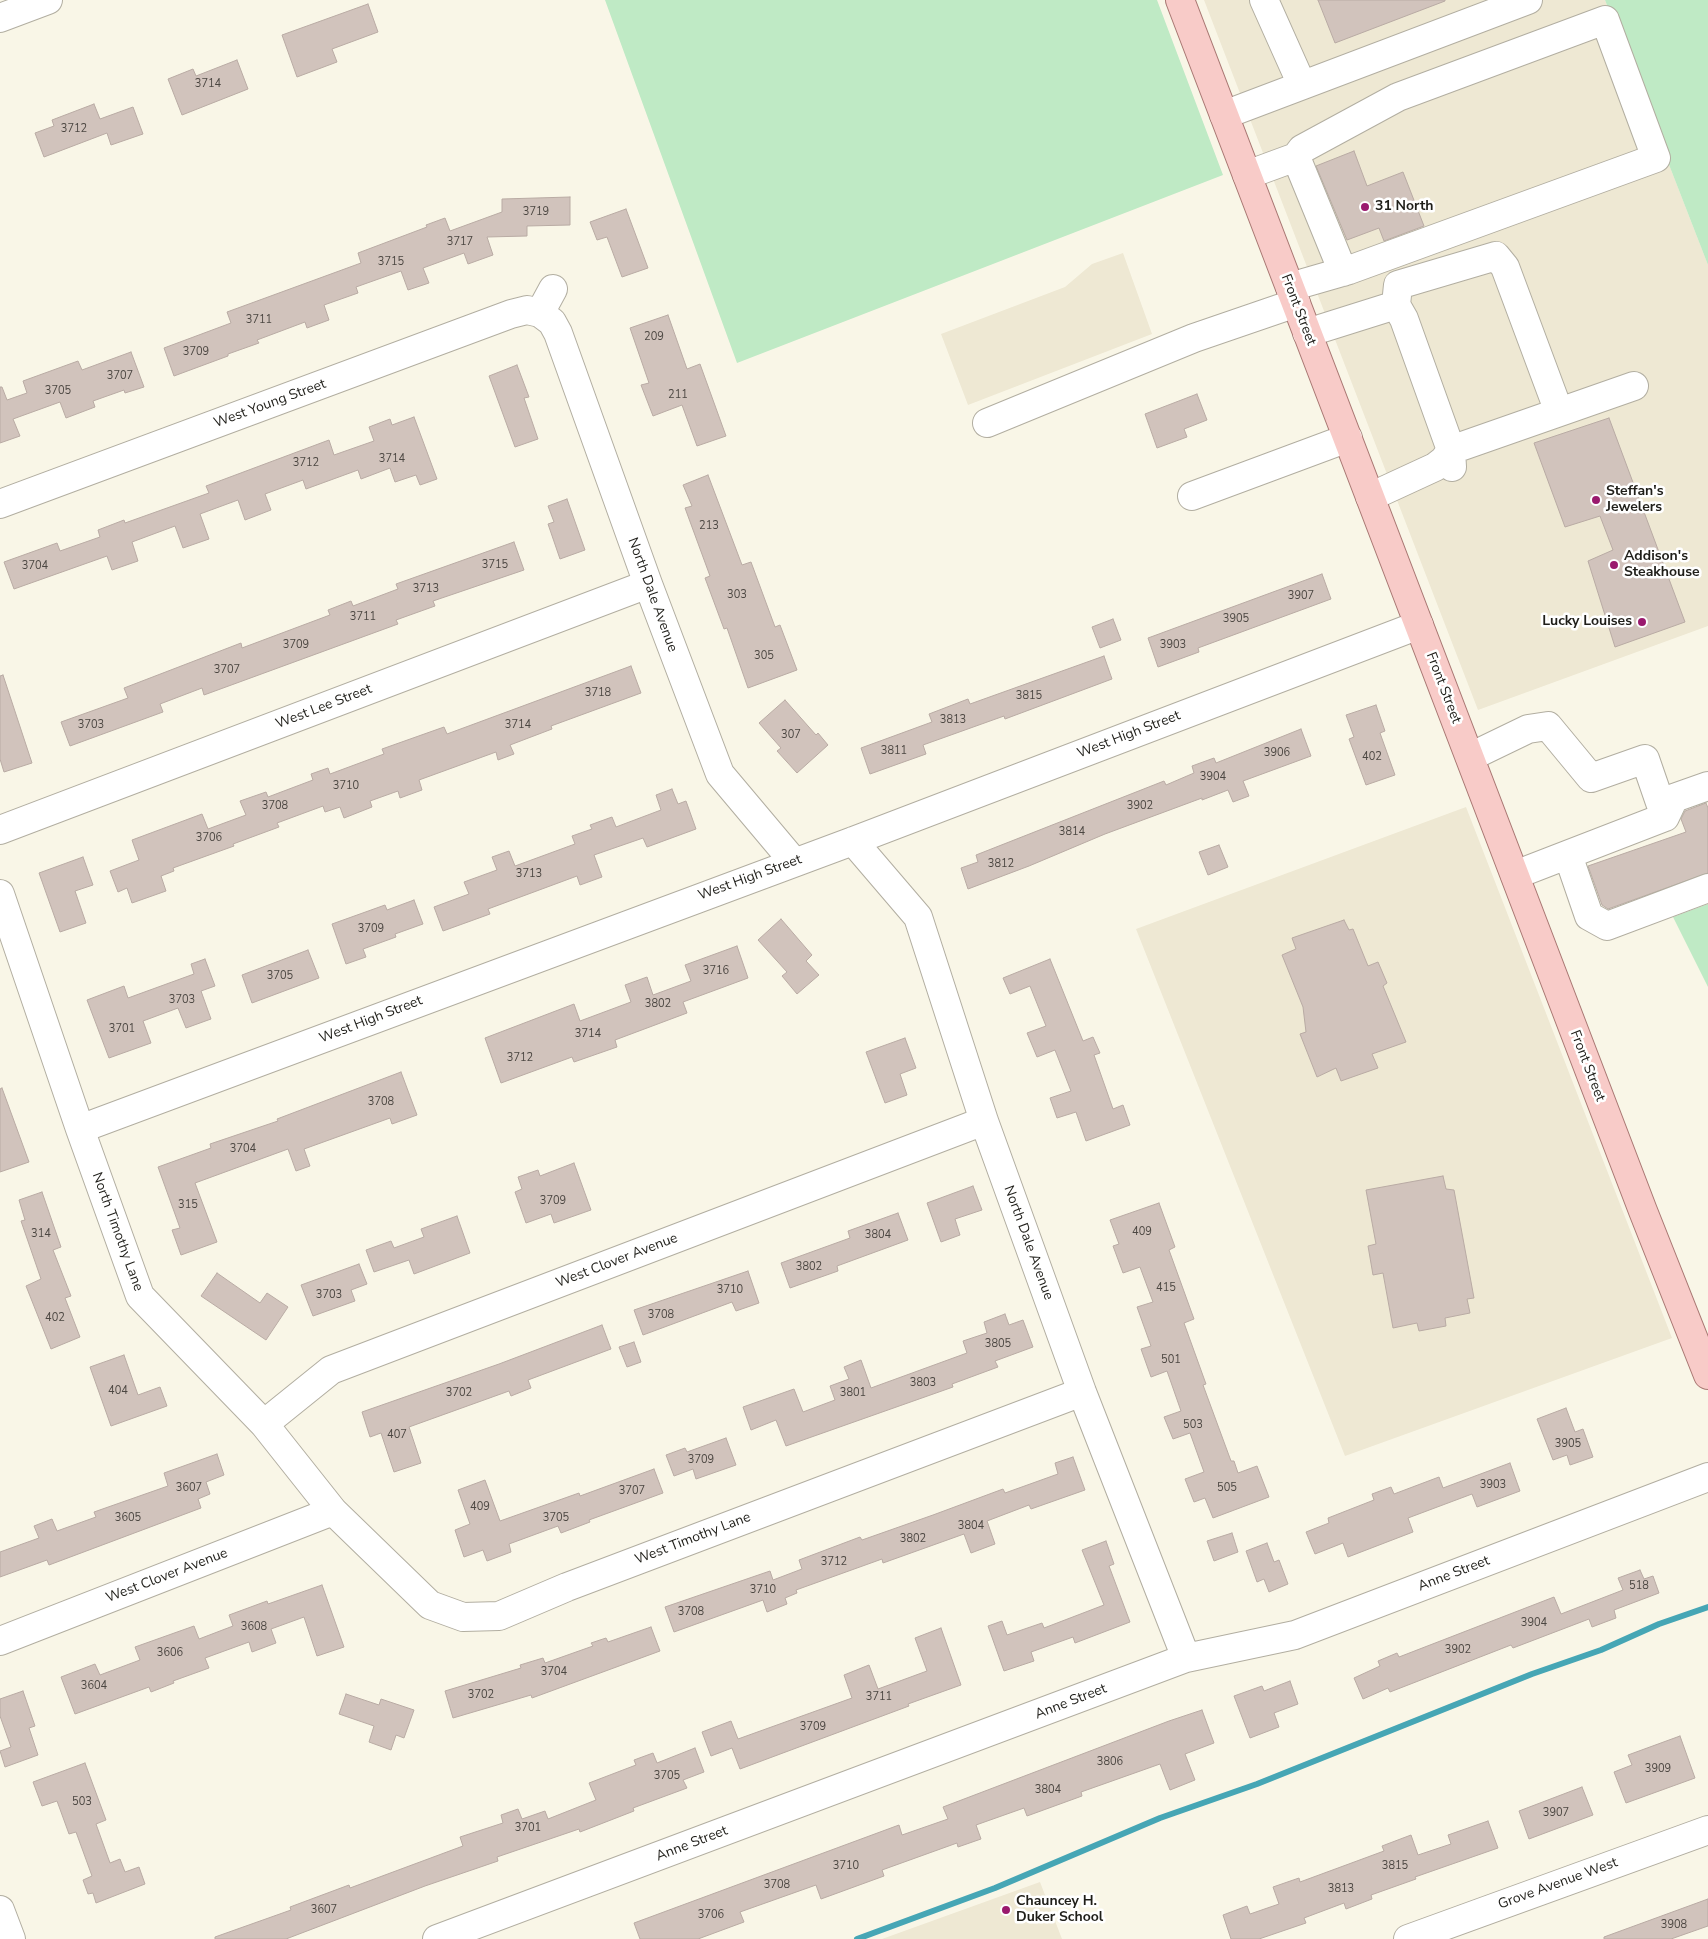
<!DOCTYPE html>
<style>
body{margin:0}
canvas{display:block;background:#f9f6e7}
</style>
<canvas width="1708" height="1939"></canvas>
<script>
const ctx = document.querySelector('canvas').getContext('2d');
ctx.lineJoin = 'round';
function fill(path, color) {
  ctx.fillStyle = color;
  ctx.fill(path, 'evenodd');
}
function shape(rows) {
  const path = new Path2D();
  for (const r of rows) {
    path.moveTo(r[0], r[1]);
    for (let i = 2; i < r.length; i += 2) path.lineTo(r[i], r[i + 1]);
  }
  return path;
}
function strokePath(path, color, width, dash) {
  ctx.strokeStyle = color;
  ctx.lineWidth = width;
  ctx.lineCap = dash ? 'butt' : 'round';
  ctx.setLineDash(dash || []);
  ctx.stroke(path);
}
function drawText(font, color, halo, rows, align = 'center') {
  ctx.font = font + ' "Nunito Sans",sans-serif';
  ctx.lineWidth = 5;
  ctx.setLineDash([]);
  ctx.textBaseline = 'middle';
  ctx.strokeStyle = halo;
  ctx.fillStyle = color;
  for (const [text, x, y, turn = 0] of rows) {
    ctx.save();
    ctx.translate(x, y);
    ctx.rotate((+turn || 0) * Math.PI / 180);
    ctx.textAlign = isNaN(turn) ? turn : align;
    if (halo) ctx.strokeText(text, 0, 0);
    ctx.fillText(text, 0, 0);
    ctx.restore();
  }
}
fill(shape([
 [1204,0,1605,0,1708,265,1708,626,1478,710],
 [1123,253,1152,334,968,405,941,334,1065,287,1092,264],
 [1466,807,1672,1338,1345,1456,1136,929],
 [1040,1882,1062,1939,882,1939]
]), '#eee8d3');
fill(shape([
 [605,0,1157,0,1223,175,737,363],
 [1605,0,1708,0,1708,265],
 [1708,904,1708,987,1673,917]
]), '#bfeac5');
strokePath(shape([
 [857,1939,995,1888,1160,1818,1257,1784,1532,1674,1601,1650,1659,1624,1708,1607]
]), '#46a6b5', 6);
const building = shape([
 [1318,0,1445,0,1445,1,1335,43,1318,0],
 [368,4,378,32,332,49,337,62,297,77,282,35,368,4],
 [237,60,248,89,182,115,168,79,193,69,196,76,237,60],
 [94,104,100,119,133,107,143,134,111,145,107,133,44,157,35,133,54,126,52,120,94,104],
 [1354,151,1367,186,1403,172,1424,226,1384,241,1379,228,1347,240,1316,166,1354,151],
 [570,197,570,225,527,226,527,236,487,237,493,255,468,264,464,253,423,268,429,283,408,290,401,271,356,287,358,293,324,305,329,320,307,328,305,322,257,340,259,343,228,354,228,356,174,376,164,348,231,323,227,312,361,263,358,253,427,227,426,225,445,218,450,231,502,212,502,199,570,197],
 [626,209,648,268,622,277,607,237,597,240,590,222,626,209],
 [668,315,687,369,700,364,726,436,697,446,682,405,653,416,641,385,649,383,630,328,668,315],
 [131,352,144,387,125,393,124,390,93,401,95,407,66,418,60,402,13,419,20,436,0,443,0,387,2,387,7,400,27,393,23,381,78,361,82,370,131,352],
 [517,365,529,397,524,398,538,439,515,447,489,376,517,365],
 [1197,394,1207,420,1184,429,1187,437,1157,448,1145,414,1197,394],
 [414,417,437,479,420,485,416,475,395,482,390,468,361,479,358,470,306,489,303,480,265,494,271,510,245,520,238,500,200,514,209,539,183,548,175,526,132,542,138,561,112,570,107,556,14,589,4,562,57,543,60,551,100,537,98,530,124,520,125,523,209,493,206,486,329,440,334,455,374,441,369,427,390,419,392,425,414,417],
 [1609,418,1685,622,1615,647,1588,561,1613,550,1600,516,1565,527,1534,443,1609,418],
 [708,475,742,565,751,562,775,627,780,625,797,670,748,688,727,628,724,629,705,578,710,576,685,508,692,506,683,485,708,475],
 [567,499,585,550,560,559,548,524,554,522,548,506,567,499],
 [514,542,524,570,433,601,435,606,396,620,398,624,204,695,202,688,160,704,163,712,70,746,61,722,128,698,124,688,241,643,242,648,330,615,328,610,351,601,353,606,398,589,396,584,514,542],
 [1322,574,1331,599,1198,648,1199,652,1158,667,1148,638,1322,574],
 [1113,619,1121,640,1100,648,1092,627,1113,619],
 [1104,656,1112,679,1005,719,1004,716,923,745,926,754,870,774,861,748,932,722,929,714,968,699,970,704,1104,656],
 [631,666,641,693,551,726,552,729,510,745,514,754,498,760,496,752,419,780,422,790,400,798,398,791,370,801,372,807,344,818,340,807,325,812,323,806,277,823,279,827,233,844,234,846,173,868,174,871,161,876,166,891,132,903,127,888,118,892,110,871,139,860,132,840,202,814,208,829,246,815,240,801,266,792,268,797,313,780,311,774,328,768,330,774,384,754,382,749,444,727,447,734,631,666],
 [3,675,32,763,4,772,0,759,0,676,3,675],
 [785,700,816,735,818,733,828,745,797,773,777,751,781,748,759,723,785,700],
 [1376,705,1385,731,1380,733,1395,775,1366,785,1349,739,1354,737,1346,715,1376,705],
 [1301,729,1311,756,1243,781,1249,796,1233,802,1228,790,1202,800,1202,798,1105,834,1029,866,968,889,961,868,978,862,976,855,1164,781,1166,785,1194,773,1192,766,1214,758,1216,763,1301,729],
 [672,789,678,804,686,801,696,829,647,847,643,838,594,855,602,877,580,885,577,876,488,909,490,914,443,931,434,907,469,894,464,882,497,870,492,857,509,851,515,866,575,844,572,836,592,829,590,825,612,817,616,827,661,810,656,795,672,789],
 [1706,803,1708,808,1708,873,1608,909,1602,905,1588,866,1686,832,1681,819,1685,811,1706,803],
 [1219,845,1228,867,1208,875,1199,852,1219,845],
 [83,857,93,885,75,891,86,923,60,932,39,873,83,857],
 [414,900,423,924,395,934,396,937,363,949,366,957,346,964,332,924,385,905,387,910,414,900],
 [781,919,812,955,806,961,819,975,797,994,782,976,787,972,758,940,781,919],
 [1344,920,1349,930,1353,929,1368,966,1378,962,1387,983,1383,986,1406,1042,1372,1054,1378,1068,1341,1081,1336,1068,1317,1077,1300,1034,1306,1032,1303,1007,1282,955,1296,949,1292,938,1344,920],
 [737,946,748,978,683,1002,687,1013,615,1040,617,1047,574,1062,572,1057,501,1083,485,1038,574,1004,580,1021,631,1002,625,985,647,977,653,995,691,981,685,965,737,946],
 [308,950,319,978,252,1003,242,975,308,950],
 [205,959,215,986,201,991,211,1019,186,1028,178,1008,143,1021,151,1043,109,1058,87,1000,124,986,128,998,194,974,191,964,205,959],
 [1050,959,1083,1041,1093,1037,1100,1053,1094,1055,1113,1109,1123,1105,1130,1125,1086,1141,1076,1112,1057,1118,1050,1098,1071,1091,1055,1050,1037,1057,1027,1033,1046,1026,1030,986,1010,994,1003,978,1050,959],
 [905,1038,916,1068,900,1074,907,1095,885,1103,866,1052,905,1038],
 [401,1072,417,1115,392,1124,390,1118,304,1149,310,1166,296,1171,288,1149,195,1183,217,1242,181,1255,172,1230,180,1228,158,1167,211,1148,210,1144,278,1121,277,1119,401,1072],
 [2,1088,29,1162,0,1172,0,1089,2,1088],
 [574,1163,591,1210,554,1223,551,1214,526,1223,515,1192,522,1189,518,1177,538,1170,540,1176,574,1163],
 [1443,1176,1446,1189,1454,1190,1474,1298,1467,1299,1470,1313,1445,1318,1446,1326,1419,1331,1417,1323,1393,1328,1383,1273,1373,1275,1368,1246,1376,1244,1366,1190,1443,1176],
 [973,1186,982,1210,955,1219,960,1235,941,1242,927,1203,973,1186],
 [42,1192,61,1247,53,1250,71,1296,65,1298,80,1337,51,1349,26,1286,41,1279,21,1221,25,1220,19,1200,42,1192],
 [1159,1203,1175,1247,1169,1250,1194,1319,1184,1323,1206,1384,1203,1385,1231,1461,1234,1461,1238,1473,1257,1466,1269,1497,1213,1518,1205,1498,1194,1502,1185,1479,1204,1472,1190,1433,1173,1439,1164,1417,1181,1411,1167,1371,1151,1377,1141,1349,1151,1346,1137,1307,1153,1302,1140,1267,1123,1273,1113,1246,1119,1244,1110,1220,1159,1203],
 [898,1213,908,1240,837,1266,838,1271,790,1288,781,1263,850,1238,848,1231,898,1213],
 [457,1216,470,1253,414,1274,409,1260,374,1272,366,1250,391,1241,394,1248,424,1237,421,1229,457,1216],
 [359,1264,367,1284,351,1290,355,1301,313,1316,301,1285,359,1264],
 [748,1271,759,1303,736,1311,732,1302,643,1335,634,1310,748,1271],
 [217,1273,260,1303,267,1293,288,1307,266,1340,201,1296,217,1273],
 [1005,1314,1009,1325,1023,1320,1033,1347,995,1361,998,1367,952,1384,953,1387,786,1446,776,1420,751,1430,743,1407,794,1389,803,1412,835,1400,830,1386,849,1379,844,1367,861,1360,871,1388,967,1353,963,1341,987,1333,984,1322,1005,1314],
 [602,1325,611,1349,528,1380,531,1388,511,1396,509,1391,409,1427,421,1463,394,1472,381,1433,370,1437,362,1412,499,1364,602,1325],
 [634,1342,641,1362,627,1367,619,1347,634,1342],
 [124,1355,138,1395,160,1387,167,1406,111,1426,90,1367,124,1355],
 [1566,1408,1575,1432,1583,1429,1593,1457,1570,1465,1567,1455,1553,1460,1537,1419,1566,1408],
 [726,1438,736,1465,696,1479,693,1469,674,1476,666,1455,685,1448,687,1452,726,1438],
 [217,1454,224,1475,206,1482,210,1494,198,1499,201,1508,49,1565,47,1560,0,1577,0,1552,39,1538,34,1526,52,1519,57,1531,96,1517,94,1512,168,1486,164,1473,217,1454],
 [1073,1457,1085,1490,1031,1509,1029,1505,987,1521,995,1544,971,1553,964,1534,883,1563,882,1559,796,1590,797,1593,785,1598,787,1604,767,1612,763,1600,674,1632,665,1607,770,1571,773,1580,802,1569,799,1560,860,1537,862,1540,933,1515,1003,1489,1005,1493,1058,1474,1055,1463,1073,1457],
 [1510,1463,1520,1491,1477,1507,1472,1494,1408,1518,1413,1532,1348,1557,1343,1543,1315,1554,1306,1532,1329,1523,1328,1518,1374,1500,1372,1494,1391,1487,1394,1494,1439,1477,1443,1488,1510,1463],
 [654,1469,663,1493,589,1520,590,1522,561,1533,558,1526,509,1544,511,1552,487,1561,483,1550,464,1557,455,1530,470,1524,458,1490,485,1480,500,1521,579,1493,580,1496,654,1469],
 [1232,1533,1238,1552,1214,1561,1207,1541,1232,1533],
 [1106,1541,1114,1564,1109,1566,1130,1622,1075,1643,1073,1637,1031,1652,1034,1661,1004,1671,988,1626,1002,1621,1007,1635,1042,1623,1044,1628,1104,1605,1082,1550,1106,1541],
 [1267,1543,1274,1562,1279,1560,1288,1584,1269,1592,1264,1579,1257,1582,1246,1551,1267,1543],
 [1640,1570,1644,1579,1653,1576,1659,1593,1614,1610,1616,1618,1592,1627,1589,1619,1513,1648,1511,1645,1390,1692,1388,1688,1363,1699,1354,1678,1380,1666,1378,1661,1397,1653,1399,1657,1554,1597,1561,1614,1623,1590,1618,1578,1640,1570],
 [322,1585,344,1647,317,1656,304,1617,271,1629,276,1643,252,1652,249,1642,205,1658,209,1668,173,1681,174,1683,151,1692,149,1687,75,1714,61,1677,95,1664,100,1675,140,1660,135,1647,194,1626,199,1639,233,1626,229,1615,267,1601,268,1604,322,1585],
 [651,1627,660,1651,532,1698,531,1695,453,1718,445,1691,521,1668,520,1665,543,1658,545,1663,593,1646,591,1643,606,1638,608,1642,651,1627],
 [941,1628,961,1685,908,1704,909,1706,740,1769,732,1748,711,1756,702,1732,731,1721,738,1739,852,1698,844,1675,869,1665,878,1689,927,1671,915,1638,941,1628],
 [1290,1681,1298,1704,1274,1713,1279,1727,1250,1738,1234,1696,1262,1686,1264,1691,1290,1681],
 [23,1691,35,1726,29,1728,38,1755,5,1767,0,1751,11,1747,0,1716,0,1699,23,1691],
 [346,1694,379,1705,381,1699,414,1710,404,1738,396,1735,391,1750,369,1742,374,1726,339,1714,346,1694],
 [1202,1710,1214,1743,1185,1754,1195,1780,1170,1790,1160,1764,1081,1792,1082,1796,1027,1816,1024,1808,976,1825,981,1839,958,1847,957,1843,882,1870,884,1876,821,1899,816,1885,740,1912,744,1922,698,1939,640,1939,634,1923,899,1825,902,1835,948,1819,943,1807,1169,1721,1202,1710],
 [1680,1736,1695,1778,1626,1803,1614,1772,1632,1765,1628,1755,1680,1736],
 [695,1748,704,1772,683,1780,687,1788,633,1808,634,1811,580,1832,579,1829,497,1857,498,1861,425,1886,286,1939,215,1939,215,1937,291,1910,290,1907,349,1885,350,1888,463,1846,460,1837,503,1823,501,1815,518,1809,522,1819,545,1811,548,1819,596,1800,589,1783,636,1765,634,1760,653,1753,657,1763,695,1748],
 [85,1763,106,1820,96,1824,110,1863,120,1859,125,1872,139,1867,145,1884,96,1903,93,1893,88,1894,83,1880,92,1876,76,1832,69,1834,57,1801,42,1806,33,1782,85,1763],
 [1582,1787,1593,1815,1529,1839,1519,1811,1582,1787],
 [1488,1821,1498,1848,1415,1877,1416,1879,1371,1895,1372,1899,1346,1909,1344,1903,1304,1918,1306,1923,1259,1939,1231,1939,1223,1915,1247,1906,1250,1914,1279,1904,1273,1887,1299,1878,1300,1882,1384,1851,1382,1846,1411,1835,1418,1855,1451,1844,1448,1835,1488,1821],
 [1708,1899,1708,1926,1671,1939,1604,1939,1604,1937,1708,1899]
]);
fill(building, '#d1c3bc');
strokePath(building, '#b9aba4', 1);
const minor = shape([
 [1264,0,1302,85],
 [0,18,48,0],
 [1224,115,1528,0],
 [1296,157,1343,272],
 [1247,175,1296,157,1302,149,1398,97,1605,20,1656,158,1349,270,1290,287],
 [540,313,553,289],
 [1307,333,1396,305,1398,285,1496,256,1505,267,1559,412],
 [987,423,1194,338,1296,303],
 [1452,467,1451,450,1634,386],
 [1192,496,1348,438],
 [1370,497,1435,467,1444,460,1451,450,1404,319,1396,305],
 [0,504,511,314,527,310,540,313,552,322,558,333,648,584,720,774,794,862],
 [1470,757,1528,729,1548,726,1591,778,1645,759,1665,817],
 [0,830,648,584],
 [853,841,918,917,984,1121,1082,1392,1186,1658],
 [1568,855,1589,916,1607,926,1708,888],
 [1515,875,1665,817,1674,798,1708,786],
 [0,894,80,1129,140,1296,264,1424,333,1511,430,1605,463,1617,499,1616,567,1587,1082,1392],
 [80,1129,853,841,1419,625],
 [264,1424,331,1370,984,1121],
 [0,1641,333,1511],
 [0,1910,11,1939],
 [437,1939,1186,1658,1295,1635,1708,1477],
 [1408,1939,1708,1830]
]);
const major = shape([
 [1180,0,1643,1211,1708,1375]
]);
strokePath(minor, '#b2aea1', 30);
strokePath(major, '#a97873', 30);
strokePath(minor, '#fff', 28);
strokePath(major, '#f8cbc8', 28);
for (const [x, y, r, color] of [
 [1365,207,5,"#9a196e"],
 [1596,500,5,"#9a196e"],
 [1614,565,5,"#9a196e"],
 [1642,622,5,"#9a196e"],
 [1006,1910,5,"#9a196e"]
]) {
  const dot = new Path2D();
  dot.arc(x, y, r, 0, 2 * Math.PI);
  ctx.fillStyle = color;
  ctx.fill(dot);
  strokePath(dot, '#fff', 2);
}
drawText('11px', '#4c4742', null, [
 ["3714",208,84],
 ["3712",74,129],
 ["3719",536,212],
 ["3717",460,242],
 ["3715",391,262],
 ["3711",259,320],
 ["209",654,337],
 ["3709",196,352],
 ["3707",120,376],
 ["3705",58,391],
 ["211",678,395],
 ["3714",392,459],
 ["3712",306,463],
 ["213",709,526],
 ["3715",495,565],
 ["3704",35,566],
 ["3713",426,589],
 ["303",737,595],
 ["3907",1301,596],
 ["3711",363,617],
 ["3905",1236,619],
 ["3709",296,645],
 ["3903",1173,645],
 ["305",764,656],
 ["3707",227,670],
 ["3718",598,693],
 ["3815",1029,696],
 ["3813",953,720],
 ["3703",91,725],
 ["3714",518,725],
 ["307",791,735],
 ["3811",894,751],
 ["3906",1277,753],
 ["402",1372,757],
 ["3904",1213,777],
 ["3710",346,786],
 ["3708",275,806],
 ["3902",1140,806],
 ["3814",1072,832],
 ["3706",209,838],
 ["3812",1001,864],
 ["3713",529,874],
 ["3709",371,929],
 ["3716",716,971],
 ["3705",280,976],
 ["3703",182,1000],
 ["3802",658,1004],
 ["3701",122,1029],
 ["3714",588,1034],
 ["3712",520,1058],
 ["3708",381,1102],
 ["3704",243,1149],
 ["3709",553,1201],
 ["315",188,1205],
 ["409",1142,1232],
 ["314",41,1234],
 ["3804",878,1235],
 ["3802",809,1267],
 ["415",1166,1288],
 ["3710",730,1290],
 ["3703",329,1295],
 ["3708",661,1315],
 ["402",55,1318],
 ["3805",998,1344],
 ["501",1171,1360],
 ["3803",923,1383],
 ["404",118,1391],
 ["3702",459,1393],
 ["3801",853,1393],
 ["503",1193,1425],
 ["407",397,1435],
 ["3905",1568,1444],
 ["3709",701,1460],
 ["3903",1493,1485],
 ["3607",189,1488],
 ["505",1227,1488],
 ["3707",632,1491],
 ["409",480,1507],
 ["3605",128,1518],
 ["3705",556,1518],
 ["3804",971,1526],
 ["3802",913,1539],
 ["3712",834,1562],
 ["518",1639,1586],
 ["3710",763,1590],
 ["3708",691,1612],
 ["3904",1534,1623],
 ["3608",254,1627],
 ["3902",1458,1650],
 ["3606",170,1653],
 ["3704",554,1672],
 ["3604",94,1686],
 ["3702",481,1695],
 ["3711",879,1697],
 ["3709",813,1727],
 ["3806",1110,1762],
 ["3909",1658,1769],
 ["3705",667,1776],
 ["3804",1048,1790],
 ["503",82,1802],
 ["3907",1556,1813],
 ["3701",528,1828],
 ["3710",846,1866],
 ["3815",1395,1866],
 ["3708",777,1885],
 ["3813",1341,1889],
 ["3607",324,1910],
 ["3706",711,1915],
 ["3908",1674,1925]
]);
drawText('bold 14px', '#1f1e19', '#fff', [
 ["31 North",1375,207],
 ["Steffan's",1606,492],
 ["Jewelers",1606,508],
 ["Addison's",1624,557],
 ["Steakhouse",1624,573],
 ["Lucky Louises",1632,622,"right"],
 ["Chauncey H.",1016,1902],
 ["Duker School",1016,1918]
], 'left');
drawText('14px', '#1f1e19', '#fff', [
 ["Front Street",1298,310,69],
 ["West Young Street",270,404,-20],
 ["North Dale Avenue",652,595,70],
 ["Front Street",1443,688,69],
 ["West Lee Street",324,707,-21],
 ["West High Street",1129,735,-21],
 ["West High Street",750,878,-20],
 ["West High Street",371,1020,-21],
 ["Front Street",1587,1066,69],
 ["North Timothy Lane",117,1232,70],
 ["North Dale Avenue",1028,1243,70],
 ["West Clover Avenue",617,1261,-21],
 ["West Timothy Lane",693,1539,-21],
 ["Anne Street",1454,1574,-21],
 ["West Clover Avenue",167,1576,-21],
 ["Anne Street",1071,1702,-21],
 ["Anne Street",692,1844,-21],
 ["Grove Avenue West",1558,1884,-20]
]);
</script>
